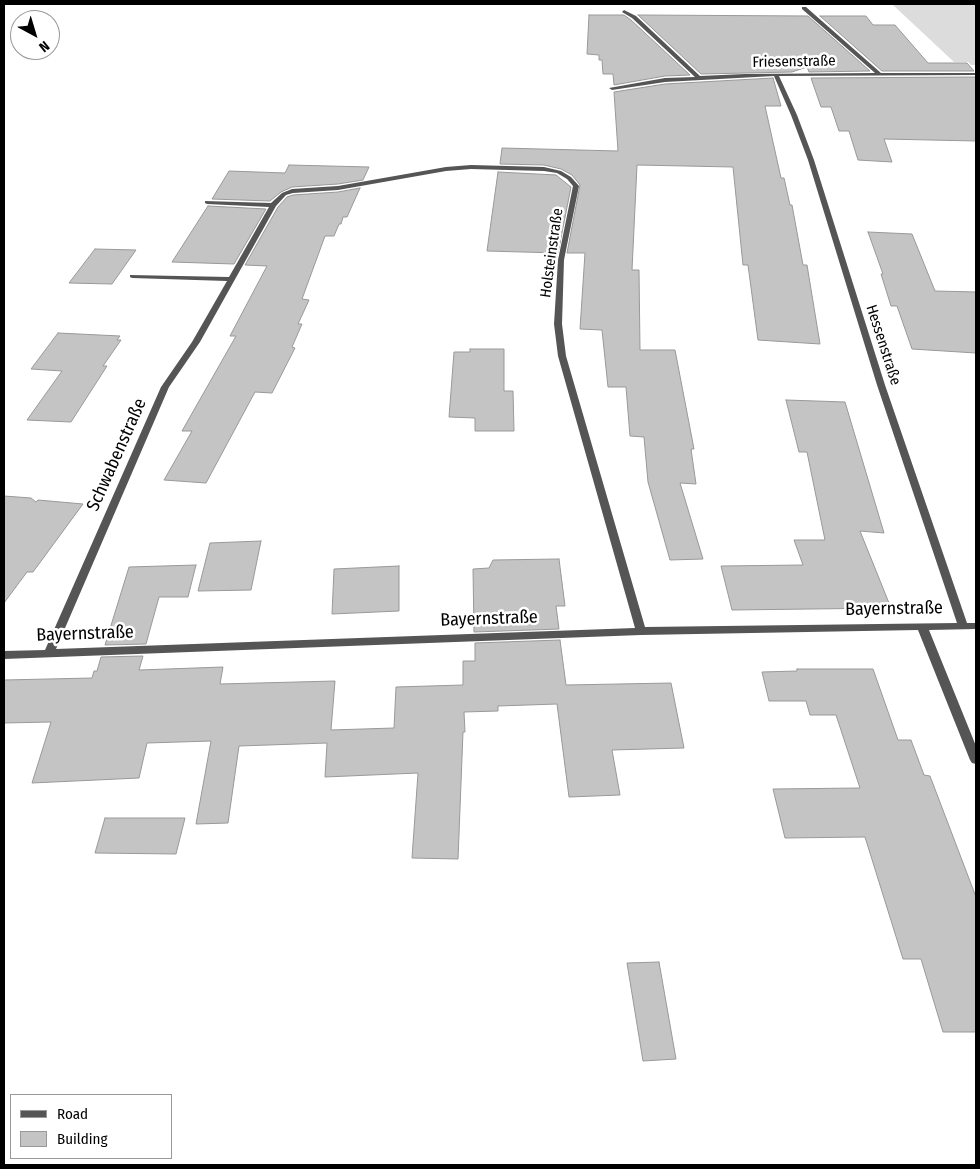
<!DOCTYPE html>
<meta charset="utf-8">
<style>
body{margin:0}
#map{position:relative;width:980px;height:1169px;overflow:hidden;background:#fff;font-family:"Fira Sans Condensed",sans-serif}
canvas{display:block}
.frame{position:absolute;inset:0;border:5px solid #000;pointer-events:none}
.legend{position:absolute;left:10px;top:1094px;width:162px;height:65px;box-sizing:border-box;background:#fff;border:1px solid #999;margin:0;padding:6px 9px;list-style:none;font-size:15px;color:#000}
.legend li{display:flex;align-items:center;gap:10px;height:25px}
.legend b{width:25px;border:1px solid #999}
.north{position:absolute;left:10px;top:10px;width:50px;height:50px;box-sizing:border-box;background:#fff;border:1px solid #999;border-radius:50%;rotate:141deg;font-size:14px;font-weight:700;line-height:20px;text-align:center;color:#000}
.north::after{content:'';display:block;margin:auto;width:18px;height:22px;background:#000;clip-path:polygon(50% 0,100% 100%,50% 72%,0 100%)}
</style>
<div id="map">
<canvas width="980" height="1169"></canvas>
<div class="frame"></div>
<ul class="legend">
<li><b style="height:6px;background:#555"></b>Road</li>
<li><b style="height:14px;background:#c4c4c4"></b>Building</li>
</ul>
<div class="north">N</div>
</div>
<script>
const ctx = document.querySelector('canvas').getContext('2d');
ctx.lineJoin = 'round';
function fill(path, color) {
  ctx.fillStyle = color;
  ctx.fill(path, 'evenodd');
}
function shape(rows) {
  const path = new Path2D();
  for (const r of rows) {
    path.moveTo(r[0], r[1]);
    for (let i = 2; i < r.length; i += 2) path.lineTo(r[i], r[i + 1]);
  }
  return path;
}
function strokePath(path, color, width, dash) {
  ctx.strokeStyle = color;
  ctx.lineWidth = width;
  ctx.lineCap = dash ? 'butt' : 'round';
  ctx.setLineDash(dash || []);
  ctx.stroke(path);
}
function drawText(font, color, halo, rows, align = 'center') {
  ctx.font = font + ' "Fira Sans Condensed",sans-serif';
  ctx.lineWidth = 5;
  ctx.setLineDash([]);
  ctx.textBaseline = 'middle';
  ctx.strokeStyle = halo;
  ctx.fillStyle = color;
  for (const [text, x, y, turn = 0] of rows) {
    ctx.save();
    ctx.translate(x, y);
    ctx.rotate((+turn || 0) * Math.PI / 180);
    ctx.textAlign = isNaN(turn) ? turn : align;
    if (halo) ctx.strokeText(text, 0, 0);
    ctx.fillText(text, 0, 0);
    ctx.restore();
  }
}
fill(shape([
 [893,5,976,5,976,65,971,65,968,62,954,62]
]), '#dcdcdc');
const building = shape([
 [589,15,624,15,631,20,690,75,665,76,614,85,613,74,603,74,602,60,599,60,599,55,587,54,589,15],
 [638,15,808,16,870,71,809,72,807,67,792,72,701,74,638,15],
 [820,16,866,16,873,25,895,25,928,63,967,63,974,71,882,71,820,16],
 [976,77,976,141,884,139,892,162,858,160,849,131,839,131,831,107,821,107,811,78,976,77],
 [773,78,781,106,765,106,781,178,784,178,790,205,792,205,803,265,807,265,820,344,758,340,748,265,743,265,733,167,637,165,632,270,639,270,640,350,675,350,694,449,691,449,696,484,680,483,703,559,670,560,648,482,644,437,630,436,626,387,608,387,602,330,580,329,585,253,567,253,580,185,572,175,561,169,544,165,500,164,502,148,618,151,614,92,665,84,773,78],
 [289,165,369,167,363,180,338,184,292,187,281,192,270,201,212,199,229,171,285,173,289,165],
 [498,172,556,175,571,187,558,253,487,251,498,172],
 [360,188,347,217,343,217,341,224,339,224,334,236,325,236,302,299,309,300,298,324,302,324,292,347,295,348,272,393,255,392,206,483,164,480,192,431,182,431,236,336,230,336,267,266,245,265,278,207,287,197,293,195,338,192,360,188],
 [208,206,266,209,234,264,172,262,208,206],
 [868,232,912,234,935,291,976,292,976,353,912,349,897,306,891,306,881,274,883,274,868,232],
 [95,249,136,250,112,284,69,283,95,249],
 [58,333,120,336,117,340,121,340,103,366,107,366,71,422,27,420,62,371,31,369,58,333],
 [470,349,504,349,504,391,513,391,514,431,475,431,475,418,449,417,454,352,470,352,470,349],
 [786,400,845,402,884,533,860,531,891,608,732,610,721,566,803,565,794,540,825,540,807,452,799,452,786,400],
 [4,496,31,498,36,502,38,500,83,504,33,572,27,572,4,603,4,496],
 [261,541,251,590,198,591,210,543,261,541],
 [559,559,565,606,556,606,559,629,474,632,473,569,489,568,493,560,559,559],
 [196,565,188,597,159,597,146,644,105,645,129,567,196,565],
 [399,566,399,611,332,614,334,569,399,566],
 [560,640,566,685,671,683,684,748,612,750,620,795,569,797,557,704,498,706,498,711,464,712,465,732,463,732,458,859,412,858,418,773,325,777,327,743,239,746,228,823,196,824,211,741,147,743,139,778,32,783,51,722,4,723,4,680,92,678,94,671,97,671,101,657,143,656,139,670,223,667,220,684,335,681,331,730,394,728,396,687,463,685,463,661,475,661,475,643,560,640],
 [797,669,873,669,898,740,911,740,924,775,930,776,976,897,976,1032,943,1032,921,959,903,959,865,837,785,838,773,789,860,788,836,715,810,715,806,701,769,701,762,672,797,671,797,669],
 [105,818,185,818,176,854,95,853,105,818],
 [659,962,676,1059,643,1061,627,963,659,962]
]);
fill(building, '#c4c4c4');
strokePath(building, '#999', 1);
fill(shape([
 [802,7,806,7,881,73,976,73,976,75,779,76,797,115,814,160,885,385,967,623,976,623,976,629,929,630,976,746,976,764,972,763,970,760,918,630,641,635,4,659,4,651,45,650,161,387,192,342,227,281,132,278,130,277,130,275,229,277,269,207,207,204,205,203,205,201,271,203,282,193,292,189,338,186,446,167,471,165,544,167,561,171,571,177,579,186,564,260,562,324,566,356,645,627,957,623,877,385,808,160,791,115,774,76,665,82,612,90,609,88,665,78,695,77,632,18,622,12,624,10,636,16,700,76,745,74,875,73,802,9,802,7],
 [471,169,544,171,557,173,567,179,573,186,558,260,554,324,558,356,635,628,56,649,169,387,200,342,276,206,286,195,293,193,338,190,446,171,471,169]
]), '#555');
drawText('15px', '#000', '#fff', [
 ["Friesenstraße",794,62,-1],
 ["Holsteinstraße",552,253,-82],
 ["Hessenstraße",883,345,72]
]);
drawText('18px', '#000', '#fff', [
 ["Schwabenstraße",117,455,-66],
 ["Bayernstraße",894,609,-1],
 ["Bayernstraße",489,619,-2],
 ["Bayernstraße",85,634,-2]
]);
</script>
